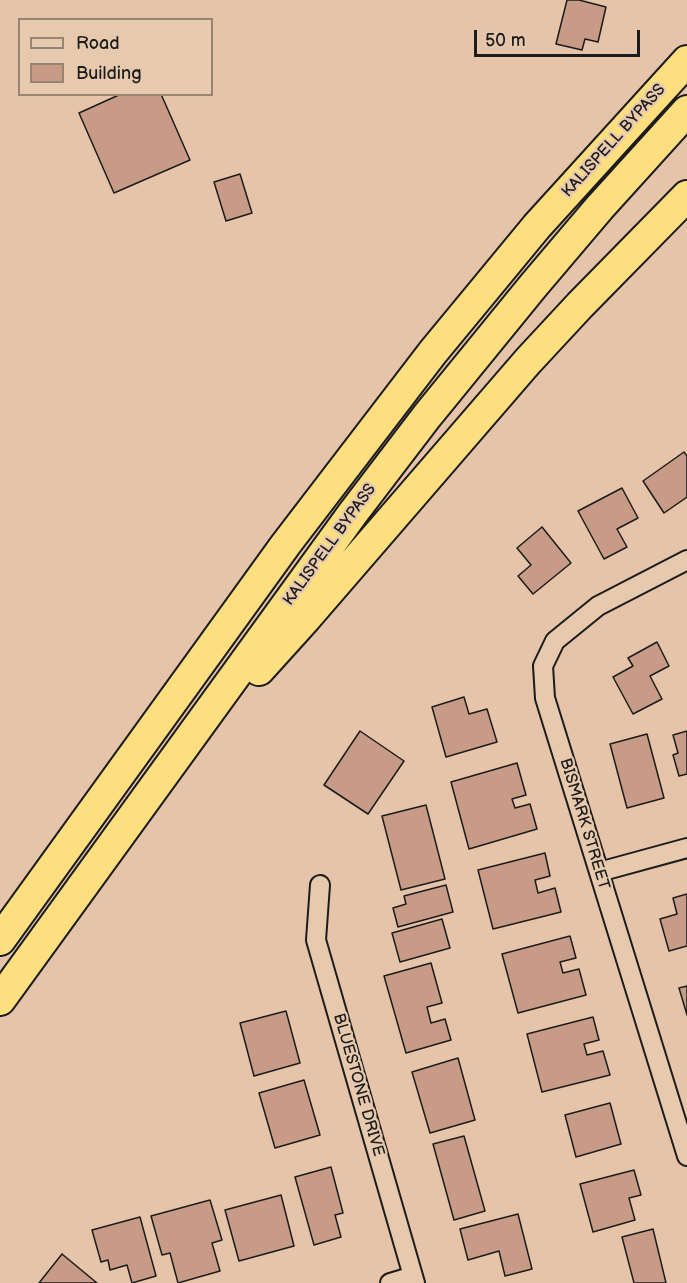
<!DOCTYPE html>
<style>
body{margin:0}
#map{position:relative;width:687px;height:1283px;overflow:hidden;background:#e6c4a9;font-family:"Balsamiq Sans",sans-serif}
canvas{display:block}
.legend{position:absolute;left:18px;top:18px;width:195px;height:78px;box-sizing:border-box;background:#e7c9ae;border:2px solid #968474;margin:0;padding:8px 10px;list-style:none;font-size:18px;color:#1c1c1c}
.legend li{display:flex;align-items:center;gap:12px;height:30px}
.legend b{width:30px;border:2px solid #968474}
.scale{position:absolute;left:474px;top:30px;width:166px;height:27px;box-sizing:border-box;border:3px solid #1c1c1c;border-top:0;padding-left:8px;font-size:18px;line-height:21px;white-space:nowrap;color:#1c1c1c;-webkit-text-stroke:4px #e7c9ae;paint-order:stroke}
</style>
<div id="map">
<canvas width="687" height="1283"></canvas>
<ul class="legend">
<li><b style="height:8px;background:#e7c9ae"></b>Road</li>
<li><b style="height:16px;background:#c89b86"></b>Building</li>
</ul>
<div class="scale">50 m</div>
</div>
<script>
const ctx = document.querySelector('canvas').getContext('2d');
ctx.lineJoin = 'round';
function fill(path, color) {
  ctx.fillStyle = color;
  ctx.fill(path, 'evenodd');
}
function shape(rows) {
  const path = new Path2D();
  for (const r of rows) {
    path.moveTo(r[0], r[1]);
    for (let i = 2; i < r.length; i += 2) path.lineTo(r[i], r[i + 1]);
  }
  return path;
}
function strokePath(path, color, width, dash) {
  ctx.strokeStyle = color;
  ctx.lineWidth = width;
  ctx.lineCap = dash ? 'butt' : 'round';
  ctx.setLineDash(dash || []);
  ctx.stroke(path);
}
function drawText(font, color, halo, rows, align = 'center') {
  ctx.font = font + ' "Balsamiq Sans",sans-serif';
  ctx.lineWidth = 4.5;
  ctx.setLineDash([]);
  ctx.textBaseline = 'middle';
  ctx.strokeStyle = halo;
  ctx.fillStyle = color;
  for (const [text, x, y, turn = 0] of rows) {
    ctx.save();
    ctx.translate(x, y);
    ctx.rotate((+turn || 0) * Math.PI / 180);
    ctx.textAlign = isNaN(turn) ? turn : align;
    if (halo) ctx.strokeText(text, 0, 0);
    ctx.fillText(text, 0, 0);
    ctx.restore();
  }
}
const building = shape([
 [567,0,579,0,606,7,598,42,585,39,582,50,556,44,567,0],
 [121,94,161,94,190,160,114,193,79,113,121,94],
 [240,174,252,213,226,221,214,182,240,174],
 [684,452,687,456,687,497,664,513,643,481,684,452],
 [622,488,638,518,617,529,627,547,604,559,578,511,622,488],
 [542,527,571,563,533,594,518,576,531,565,517,548,542,527],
 [657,642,669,666,650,676,662,699,633,714,613,677,633,666,628,658,657,642],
 [464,697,469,714,487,709,497,742,446,757,432,707,464,697],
 [360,731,404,761,368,814,324,785,360,731],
 [687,731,687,774,679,776,673,755,678,753,673,735,687,731],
 [647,734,664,798,627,808,610,744,647,734],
 [517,763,526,795,512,799,515,808,530,804,537,829,469,849,451,782,517,763],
 [426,805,445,879,401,890,382,816,426,805],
 [545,853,550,876,535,880,538,893,555,888,561,912,493,929,478,870,545,853],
 [446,885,453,912,398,927,393,908,406,904,404,896,446,885],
 [687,894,687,946,669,951,660,919,677,914,673,898,687,894],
 [442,919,450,948,400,962,392,933,442,919],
 [570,936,576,958,560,962,563,973,579,969,586,995,518,1013,502,954,570,936],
 [431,963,442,1003,427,1007,431,1023,445,1019,451,1040,406,1053,384,976,431,963],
 [687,986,687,1015,679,988,687,986],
 [286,1011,300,1063,254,1076,240,1023,286,1011],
 [593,1017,599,1040,584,1044,587,1055,603,1051,610,1075,542,1092,527,1034,593,1017],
 [458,1058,475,1120,430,1133,412,1072,458,1058],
 [304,1080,320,1135,275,1148,259,1093,304,1080],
 [610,1103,621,1144,576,1157,565,1115,610,1103],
 [464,1136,485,1211,454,1220,433,1144,464,1136],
 [331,1167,343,1213,335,1215,341,1237,314,1245,295,1177,331,1167],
 [634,1170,641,1195,629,1198,635,1220,593,1232,580,1184,634,1170],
 [281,1195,294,1246,239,1261,225,1210,281,1195],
 [210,1200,222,1240,212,1243,220,1271,178,1283,170,1253,162,1255,151,1216,210,1200],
 [518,1214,532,1269,505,1276,499,1251,468,1260,460,1229,518,1214],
 [140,1217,156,1276,132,1283,127,1265,110,1270,108,1260,101,1262,92,1230,140,1217],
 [653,1229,666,1283,634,1283,622,1237,653,1229],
 [62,1254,97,1283,39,1283,62,1254]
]);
fill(building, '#c89b86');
strokePath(building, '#1c1c1c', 1.5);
const minor = shape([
 [687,560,598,606,555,641,543,666,545,698,687,1156],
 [599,872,687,848],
 [320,885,316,940,415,1283],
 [390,1283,413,1276]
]);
const trunk = shape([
 [259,670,306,618,528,361,580,305,687,196],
 [0,940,286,544,433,352,537,226,687,61],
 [0,1000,353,513,427,416,533,286,600,207,687,111]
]);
strokePath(minor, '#1c1c1c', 22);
strokePath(trunk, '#1c1c1c', 34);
strokePath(minor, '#e7c9ae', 18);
strokePath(trunk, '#fddf80', 30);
drawText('16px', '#1c1c1c', '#e7c9ae', [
 ["KALISPELL BYPASS",614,141,-48],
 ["KALISPELL BYPASS",330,545,-54],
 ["BISMARK STREET",584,824,73],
 ["BLUESTONE DRIVE",358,1085,74]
]);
</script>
